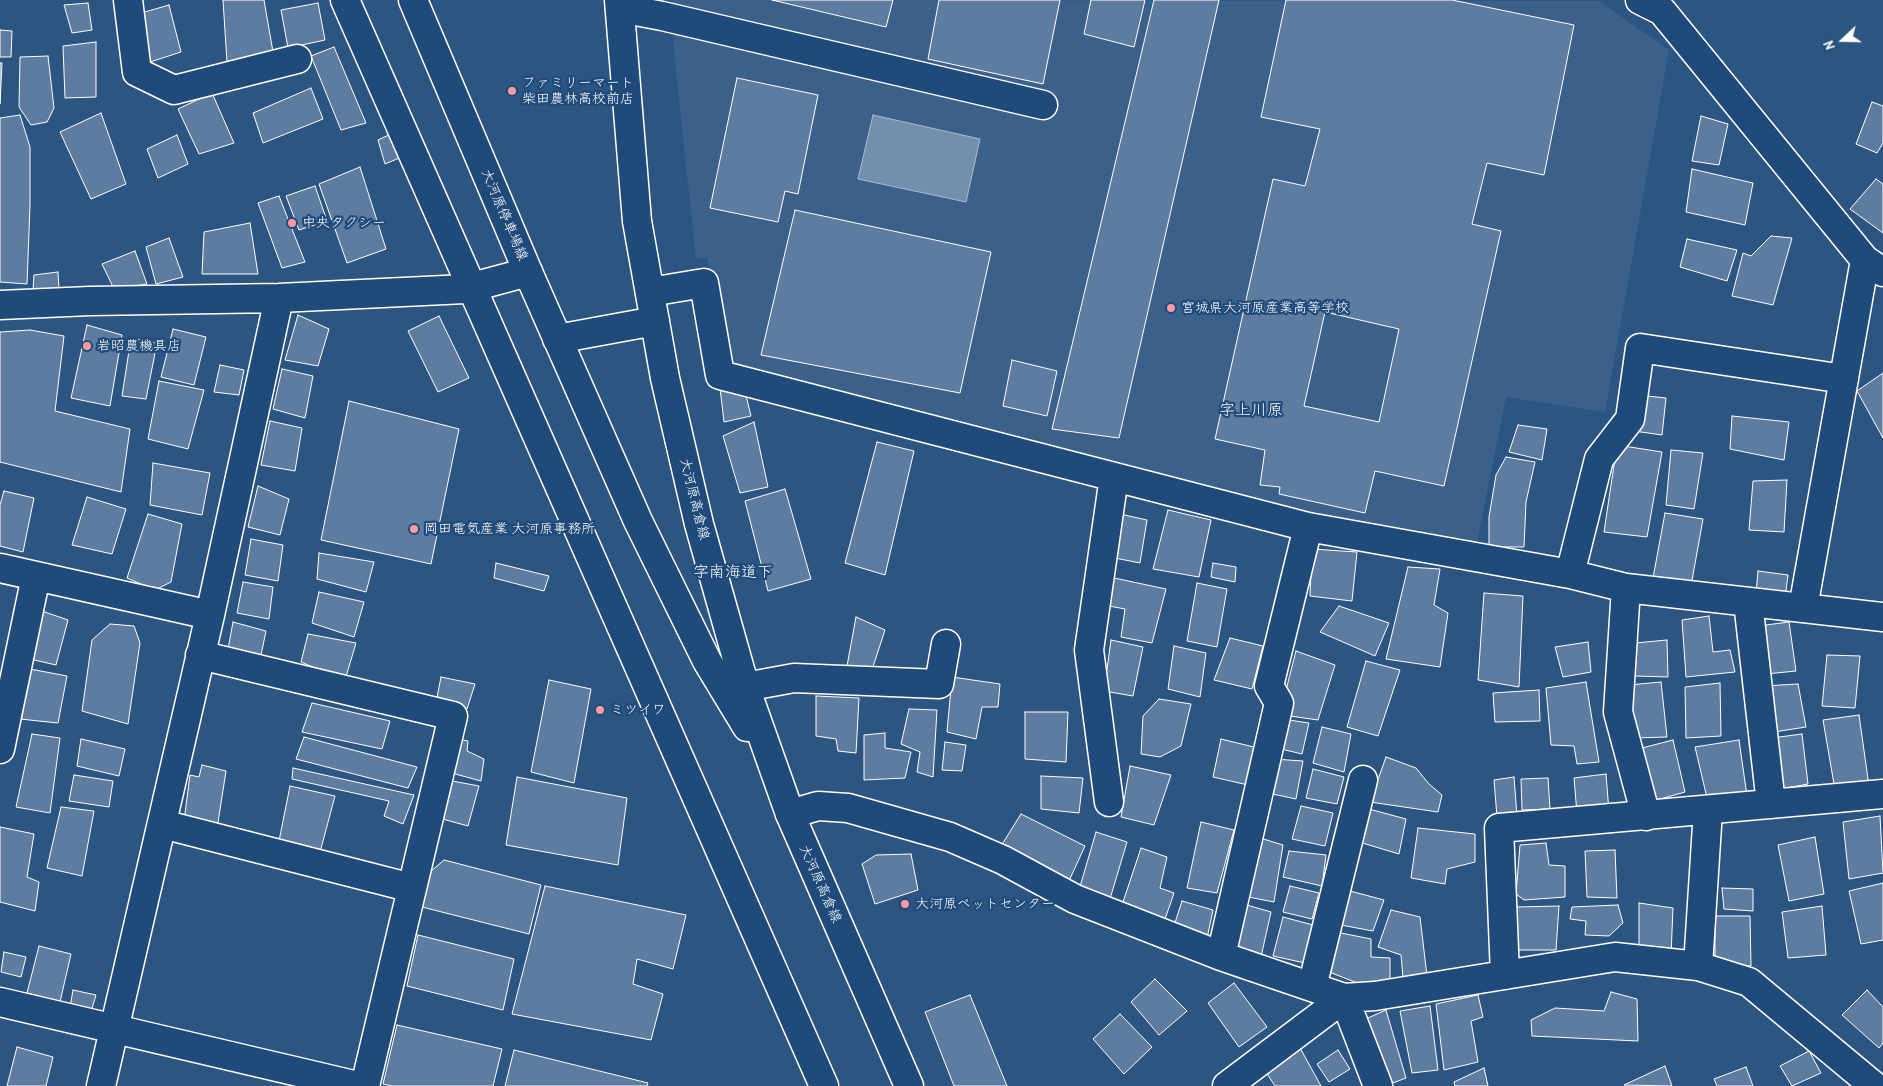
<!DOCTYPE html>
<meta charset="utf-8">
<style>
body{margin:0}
#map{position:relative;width:1883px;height:1086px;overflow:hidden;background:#2c5582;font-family:"Patrick Hand",sans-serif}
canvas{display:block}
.north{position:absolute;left:1818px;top:15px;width:50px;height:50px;-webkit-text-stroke:4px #1f4a7a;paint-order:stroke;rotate:249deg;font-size:14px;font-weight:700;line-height:20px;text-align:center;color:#fff}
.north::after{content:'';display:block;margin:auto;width:18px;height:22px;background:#fff;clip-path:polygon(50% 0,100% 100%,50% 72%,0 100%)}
</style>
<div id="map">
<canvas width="1883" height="1086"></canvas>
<div class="north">N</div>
</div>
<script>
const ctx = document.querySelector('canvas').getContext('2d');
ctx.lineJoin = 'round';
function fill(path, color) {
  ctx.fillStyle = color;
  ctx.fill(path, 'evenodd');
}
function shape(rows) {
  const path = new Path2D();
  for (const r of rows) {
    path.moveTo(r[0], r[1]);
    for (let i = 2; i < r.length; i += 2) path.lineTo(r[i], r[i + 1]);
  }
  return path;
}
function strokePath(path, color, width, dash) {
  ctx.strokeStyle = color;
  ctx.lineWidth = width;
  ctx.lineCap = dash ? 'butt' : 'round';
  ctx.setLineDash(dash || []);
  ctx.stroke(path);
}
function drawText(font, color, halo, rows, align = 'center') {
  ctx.font = font + ' "Patrick Hand","Klee One",sans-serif';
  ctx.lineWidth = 4.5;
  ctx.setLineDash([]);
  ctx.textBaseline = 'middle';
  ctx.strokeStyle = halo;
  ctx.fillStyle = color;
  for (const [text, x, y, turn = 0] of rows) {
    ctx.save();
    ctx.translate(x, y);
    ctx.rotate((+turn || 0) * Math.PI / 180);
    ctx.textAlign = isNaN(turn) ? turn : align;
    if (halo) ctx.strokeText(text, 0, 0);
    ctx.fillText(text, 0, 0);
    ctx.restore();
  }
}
fill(shape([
 [673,0,1599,1,1669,50,1605,412,1506,397,1476,547,1109,471,739,375,729,357,707,257,696,259,674,52]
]), '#3b618b');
const water = shape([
 [873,115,980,139,966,202,858,179,873,115]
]);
fill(water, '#748fad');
strokePath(water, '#acbcce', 1);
const building = shape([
 [223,0,264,0,273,52,227,62,223,0],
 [772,0,893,0,886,27,772,0],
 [939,0,1060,0,1043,84,928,59,939,0],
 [1091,0,1145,0,1134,47,1084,34,1091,0],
 [1154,0,1219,0,1119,438,1052,429,1154,0],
 [1286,0,1452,0,1574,25,1544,175,1487,163,1472,224,1501,231,1444,486,1375,471,1365,513,1279,494,1280,487,1260,485,1265,450,1215,439,1273,179,1305,186,1320,129,1261,117,1286,0],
 [1325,312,1399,329,1379,422,1304,406,1325,312],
 [88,3,92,30,72,33,64,5,88,3],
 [318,3,325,40,288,48,281,10,318,3],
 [169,5,181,52,147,63,138,14,169,5],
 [0,30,12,31,11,57,0,57,0,30],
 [96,42,96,97,65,98,63,46,96,42],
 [334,47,366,123,341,130,311,56,334,47],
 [48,56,54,108,47,122,31,125,19,107,20,57,48,56],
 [0,63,2,63,0,104,0,63],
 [737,78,818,95,798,194,785,191,778,222,710,208,737,78],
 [311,88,323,119,263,143,253,113,311,88],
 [212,93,234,143,199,154,178,109,212,93],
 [1872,102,1883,106,1883,143,1877,153,1856,144,1872,102],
 [101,113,126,184,91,199,60,132,101,113],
 [20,115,30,147,30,205,27,284,0,282,0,118,20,115],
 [1701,116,1728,124,1719,165,1692,161,1701,116],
 [395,132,404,156,385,164,378,140,395,132],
 [177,135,188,164,158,178,147,149,177,135],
 [360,167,386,249,347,263,319,184,360,167],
 [1692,169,1753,183,1745,225,1686,212,1692,169],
 [1876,179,1883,184,1883,233,1850,209,1876,179],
 [315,186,327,221,299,230,286,196,315,186],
 [279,196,305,262,282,268,258,203,279,196],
 [795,210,991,252,960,393,761,355,795,210],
 [250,223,258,274,202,274,204,232,250,223],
 [1771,236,1792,238,1773,305,1732,296,1743,253,1751,256,1771,236],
 [169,238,183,277,156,284,146,247,169,238],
 [1687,239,1737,250,1727,281,1680,267,1687,239],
 [135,251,147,284,114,289,102,264,135,251],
 [58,272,59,290,33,290,34,275,58,272],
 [298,315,329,329,318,366,285,360,298,315],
 [439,316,469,378,438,392,408,331,439,316],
 [87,325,122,335,110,406,71,398,87,325],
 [173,329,206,337,194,385,161,377,173,329],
 [30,330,64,336,55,411,130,429,121,492,0,462,0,332,30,330],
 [131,338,157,343,146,399,122,396,131,338],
 [1012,360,1057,371,1047,416,1003,406,1012,360],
 [220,365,244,370,239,395,214,392,220,365],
 [282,369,313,376,305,418,273,409,282,369],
 [1883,373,1883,438,1857,391,1883,373],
 [159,381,204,390,188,449,148,439,159,381],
 [720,388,745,391,751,416,724,422,720,388],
 [1638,395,1666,398,1662,435,1634,431,1638,395],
 [349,401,459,429,431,564,321,540,349,401],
 [1732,416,1789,422,1784,460,1730,449,1732,416],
 [270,421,302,428,295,471,261,465,270,421],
 [754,422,768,487,740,493,723,436,754,422],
 [1518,425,1547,429,1542,460,1509,452,1518,425],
 [877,442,914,451,885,575,845,563,877,442],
 [1617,445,1662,452,1647,537,1604,532,1617,445],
 [1671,450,1703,453,1694,509,1666,505,1671,450],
 [1506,457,1535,462,1526,502,1524,547,1489,547,1489,517,1496,475,1506,457],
 [153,463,210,473,202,515,150,505,153,463],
 [1787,480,1784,532,1749,530,1753,481,1787,480],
 [258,486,289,499,280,535,248,527,258,486],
 [785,489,811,579,768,591,745,501,785,489],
 [4,491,34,498,23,552,0,546,0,505,4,491],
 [87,497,126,509,112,554,72,545,87,497],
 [1168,510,1211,520,1199,577,1153,569,1168,510],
 [1665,513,1703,519,1691,586,1653,578,1665,513],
 [148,514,182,524,171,582,155,590,127,578,148,514],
 [1120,514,1147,520,1140,563,1115,558,1120,514],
 [251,539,283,545,278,581,245,575,251,539],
 [1312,549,1357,552,1352,601,1310,596,1312,549],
 [319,553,374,562,366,592,317,579,319,553],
 [496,563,549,576,544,591,494,578,496,563],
 [1213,563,1236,567,1235,582,1211,577,1213,563],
 [1408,567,1440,569,1434,605,1448,613,1440,667,1386,659,1408,567],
 [1758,571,1788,575,1785,598,1756,593,1758,571],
 [1114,578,1166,589,1152,643,1121,637,1125,609,1109,606,1114,578],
 [243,582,273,587,269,619,237,613,243,582],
 [1197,583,1227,589,1217,647,1187,641,1197,583],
 [319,592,364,602,354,637,312,623,319,592],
 [1484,593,1523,596,1519,687,1478,680,1484,593],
 [1339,606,1389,623,1375,656,1320,632,1339,606],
 [39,610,68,620,56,665,30,659,39,610],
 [1709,616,1713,652,1730,650,1735,672,1686,677,1682,620,1709,616],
 [856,617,885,630,871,673,847,666,856,617],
 [233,622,266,631,260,660,227,655,233,622],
 [1789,622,1796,671,1766,674,1758,626,1789,622],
 [110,624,134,626,140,643,128,724,82,711,92,640,110,624],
 [308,634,356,643,345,680,301,662,308,634],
 [1230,638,1263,646,1252,689,1214,680,1230,638],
 [1111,640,1143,647,1133,696,1104,691,1111,640],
 [1667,640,1668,677,1635,676,1635,643,1667,640],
 [1588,642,1591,672,1563,677,1555,647,1588,642],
 [1174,646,1206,653,1200,697,1168,689,1174,646],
 [1296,651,1335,665,1318,720,1283,715,1285,694,1296,651],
 [1827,655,1860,656,1855,708,1822,706,1827,655],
 [1366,661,1400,670,1378,736,1347,727,1366,661],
 [30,669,67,676,58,723,20,719,30,669],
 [441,677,475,684,467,709,436,703,441,677],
 [952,677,1000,684,998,707,982,707,976,739,947,732,952,677],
 [549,680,591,689,574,783,531,772,549,680],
 [1586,682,1599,762,1577,764,1574,746,1551,745,1546,688,1586,682],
 [1661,682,1667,737,1634,738,1629,685,1661,682],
 [1720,683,1721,736,1686,738,1685,687,1720,683],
 [1798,684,1806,727,1774,732,1764,686,1798,684],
 [1539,690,1540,721,1495,722,1493,693,1539,690],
 [816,696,859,698,856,753,838,751,836,739,816,736,816,696],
 [1159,699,1191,704,1181,746,1160,757,1141,754,1143,716,1159,699],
 [312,703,390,721,382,749,302,732,312,703],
 [909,709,937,710,933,777,917,772,920,752,901,744,909,709],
 [1025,712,1068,712,1066,762,1025,759,1025,712],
 [1859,715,1869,786,1835,790,1823,720,1859,715],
 [1282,719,1309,723,1302,754,1273,747,1282,719],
 [1322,727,1351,734,1344,772,1313,763,1322,727],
 [885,733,885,748,911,752,905,778,864,780,864,735,885,733],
 [32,734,60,738,50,813,16,807,32,734],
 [1802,734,1808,784,1781,789,1772,738,1802,734],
 [304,737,417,767,408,788,296,759,304,737],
 [81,739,125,749,119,776,77,766,81,739],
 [458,739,468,741,467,751,484,759,481,781,448,772,458,739],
 [1221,739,1258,748,1248,785,1213,777,1221,739],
 [1673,740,1685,792,1653,801,1638,749,1673,740],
 [1739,740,1747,796,1707,798,1695,747,1739,740],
 [945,742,966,745,962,771,942,770,945,742],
 [1386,757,1416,768,1429,784,1442,795,1438,812,1370,802,1386,757],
 [1273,759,1303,761,1296,799,1263,792,1273,759],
 [202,765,226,771,217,829,184,821,190,775,199,777,202,765],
 [1130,766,1171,775,1154,825,1121,817,1130,766],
 [293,768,414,795,403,824,384,816,389,801,292,779,293,768],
 [1313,769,1344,777,1337,804,1306,798,1313,769],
 [1606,774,1609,812,1577,814,1574,778,1606,774],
 [74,775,113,781,109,807,69,801,74,775],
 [1041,776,1083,778,1079,813,1041,809,1041,776],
 [517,777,627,798,618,865,506,845,517,777],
 [1514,777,1517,816,1497,817,1494,780,1514,777],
 [1548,778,1550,809,1522,810,1521,779,1548,778],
 [447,780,479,786,468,826,439,818,447,780],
 [290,786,335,796,319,856,278,846,290,786],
 [1301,806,1333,813,1325,846,1292,839,1301,806],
 [61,807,94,811,82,876,47,868,61,807],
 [1369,809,1406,819,1399,854,1359,842,1369,809],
 [1021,814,1085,846,1069,881,1001,846,1021,814],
 [1880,816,1883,873,1849,879,1843,822,1880,816],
 [1201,822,1234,830,1217,893,1187,888,1201,822],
 [0,827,34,834,27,877,39,882,35,911,0,902,0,827],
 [1418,828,1475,834,1475,862,1447,869,1445,884,1411,878,1418,828],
 [1096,832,1127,842,1110,899,1079,890,1096,832],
 [1257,837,1283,845,1274,902,1243,896,1257,837],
 [1815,837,1824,894,1789,901,1778,845,1815,837],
 [1546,843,1549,865,1565,866,1565,897,1524,900,1516,894,1520,845,1546,843],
 [1141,848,1167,857,1160,888,1174,893,1163,925,1121,908,1141,848],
 [1615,850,1617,898,1587,897,1585,851,1615,850],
 [1289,851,1326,855,1322,886,1283,877,1289,851],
 [911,854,918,890,875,904,862,864,876,855,911,854],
 [444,860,541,885,529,934,422,907,430,872,444,860],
 [1883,883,1883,940,1861,944,1849,891,1883,883],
 [545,886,686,915,673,969,637,959,633,984,663,994,651,1040,512,1014,545,886],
 [1290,886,1319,893,1312,919,1283,912,1290,886],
 [1722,888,1753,889,1753,911,1724,909,1722,888],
 [1350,891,1384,900,1373,931,1341,925,1350,891],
 [1182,901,1213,910,1206,943,1173,929,1182,901],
 [1240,903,1271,912,1261,957,1232,951,1240,903],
 [1639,903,1673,908,1671,955,1639,951,1639,903],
 [1618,905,1623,923,1609,936,1585,935,1586,921,1570,919,1572,907,1618,905],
 [1559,906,1556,950,1518,950,1516,907,1559,906],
 [1822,906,1826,955,1788,958,1782,912,1822,906],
 [1391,910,1420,917,1427,976,1403,978,1401,955,1378,947,1391,910],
 [1715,916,1750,916,1751,966,1715,964,1715,916],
 [1283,917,1313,925,1305,963,1273,956,1283,917],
 [1336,932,1371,939,1371,957,1390,958,1390,982,1360,984,1324,970,1336,932],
 [418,935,514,959,503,1010,407,986,418,935],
 [39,946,71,954,60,1002,27,993,39,946],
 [4,952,26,957,21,977,1,972,4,952],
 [1155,979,1187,1011,1159,1035,1131,1002,1155,979],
 [1234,983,1267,1027,1239,1047,1208,1003,1234,983],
 [73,990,96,995,91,1012,70,1007,73,990],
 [1867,990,1883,1007,1883,1043,1879,1048,1842,1015,1867,990],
 [1611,992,1637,999,1638,1041,1532,1036,1531,1020,1555,1008,1604,1011,1611,992],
 [970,995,1007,1086,954,1086,925,1012,970,995],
 [1478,995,1483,1017,1471,1021,1478,1062,1444,1070,1436,1004,1478,995],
 [1430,1006,1438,1070,1412,1073,1400,1011,1430,1006],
 [1386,1010,1406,1078,1385,1086,1359,1022,1386,1010],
 [1120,1014,1152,1047,1124,1074,1093,1039,1120,1014],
 [397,1025,502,1049,493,1086,392,1086,383,1084,397,1025],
 [1299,1046,1321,1086,1275,1086,1264,1069,1299,1046],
 [17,1047,53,1057,46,1086,7,1086,17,1047],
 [514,1050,648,1083,647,1086,505,1086,514,1050],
 [1338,1050,1350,1069,1329,1082,1317,1064,1338,1050],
 [1809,1051,1821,1073,1792,1086,1780,1066,1809,1051],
 [1665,1066,1672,1086,1624,1085,1665,1066],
 [1746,1067,1753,1086,1717,1086,1714,1079,1746,1067],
 [1484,1068,1488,1086,1455,1086,1454,1082,1484,1068]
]);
fill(building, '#5e7c9f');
strokePath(building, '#fff', 1);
const minor = shape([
 [128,0,137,72,174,90,297,59],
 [345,0,824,1086],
 [1640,0,1662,11,1865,260,1883,272],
 [620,8,662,16,1043,105],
 [650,292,704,283,720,375,1308,527,1570,574,1626,588,1883,617],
 [0,305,90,301,279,298,465,289,528,272],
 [0,568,210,615],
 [1570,574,1599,459,1630,419,1640,348,1844,379],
 [1626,588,1618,712,1646,816],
 [1748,602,1771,804],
 [1803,608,1865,260],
 [200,655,453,716,365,1086],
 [745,687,794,678,939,684,946,644],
 [0,749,36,576],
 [1109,802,1089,650,1114,477],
 [790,814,818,806,848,808,950,837,1003,860,1075,899,1221,956,1344,998,1375,996,1615,957,1698,966,1749,982,1874,1086],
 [162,824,412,888],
 [1221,956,1279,703,1269,686,1308,527],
 [1698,966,1708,810],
 [1505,975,1499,828,1883,794],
 [1312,987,1363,780],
 [0,1002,358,1086],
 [101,1086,210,615,279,298],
 [1227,1086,1344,998,1378,1086]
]);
const major = shape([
 [413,0,528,272,638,521,707,661,747,727],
 [619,0,637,221,665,378,699,524,745,687,790,814,909,1086],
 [557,339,655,321]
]);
strokePath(minor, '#fff', 31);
strokePath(major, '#fff', 31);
strokePath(minor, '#1f4a7a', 28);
strokePath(major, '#1f4a7a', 28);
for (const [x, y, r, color] of [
 [512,91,5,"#ff9aa2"],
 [292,223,5,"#ff9aa2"],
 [1171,308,5,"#ff9aa2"],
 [87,346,5,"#ff9aa2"],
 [414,529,5,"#ff9aa2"],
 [600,710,5,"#ff9aa2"],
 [905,904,5,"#ff9aa2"]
]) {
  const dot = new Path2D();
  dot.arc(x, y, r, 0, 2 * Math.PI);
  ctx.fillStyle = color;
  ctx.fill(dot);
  strokePath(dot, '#1f4a7a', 2);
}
drawText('14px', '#fff', '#1f4a7a', [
 ["ファミリーマート",522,83],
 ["柴田農林高校前店",522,99],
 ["中央タクシー",302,223],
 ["宮城県大河原産業高等学校",1181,308],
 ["岩昭農機具店",97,346],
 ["岡田電気産業 大河原事務所",424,529],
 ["ミツイワ",610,710],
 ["大河原ペットセンター",915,904]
], 'left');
drawText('14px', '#fff', '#1f4a7a', [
 ["大河原停車場線",504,215,67],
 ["大河原高倉線",694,499,76],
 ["大河原高倉線",820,884,66]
]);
drawText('16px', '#fff', '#1f4a7a', [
 ["字上川原",1251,411],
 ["字南海道下",733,573]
]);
</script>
